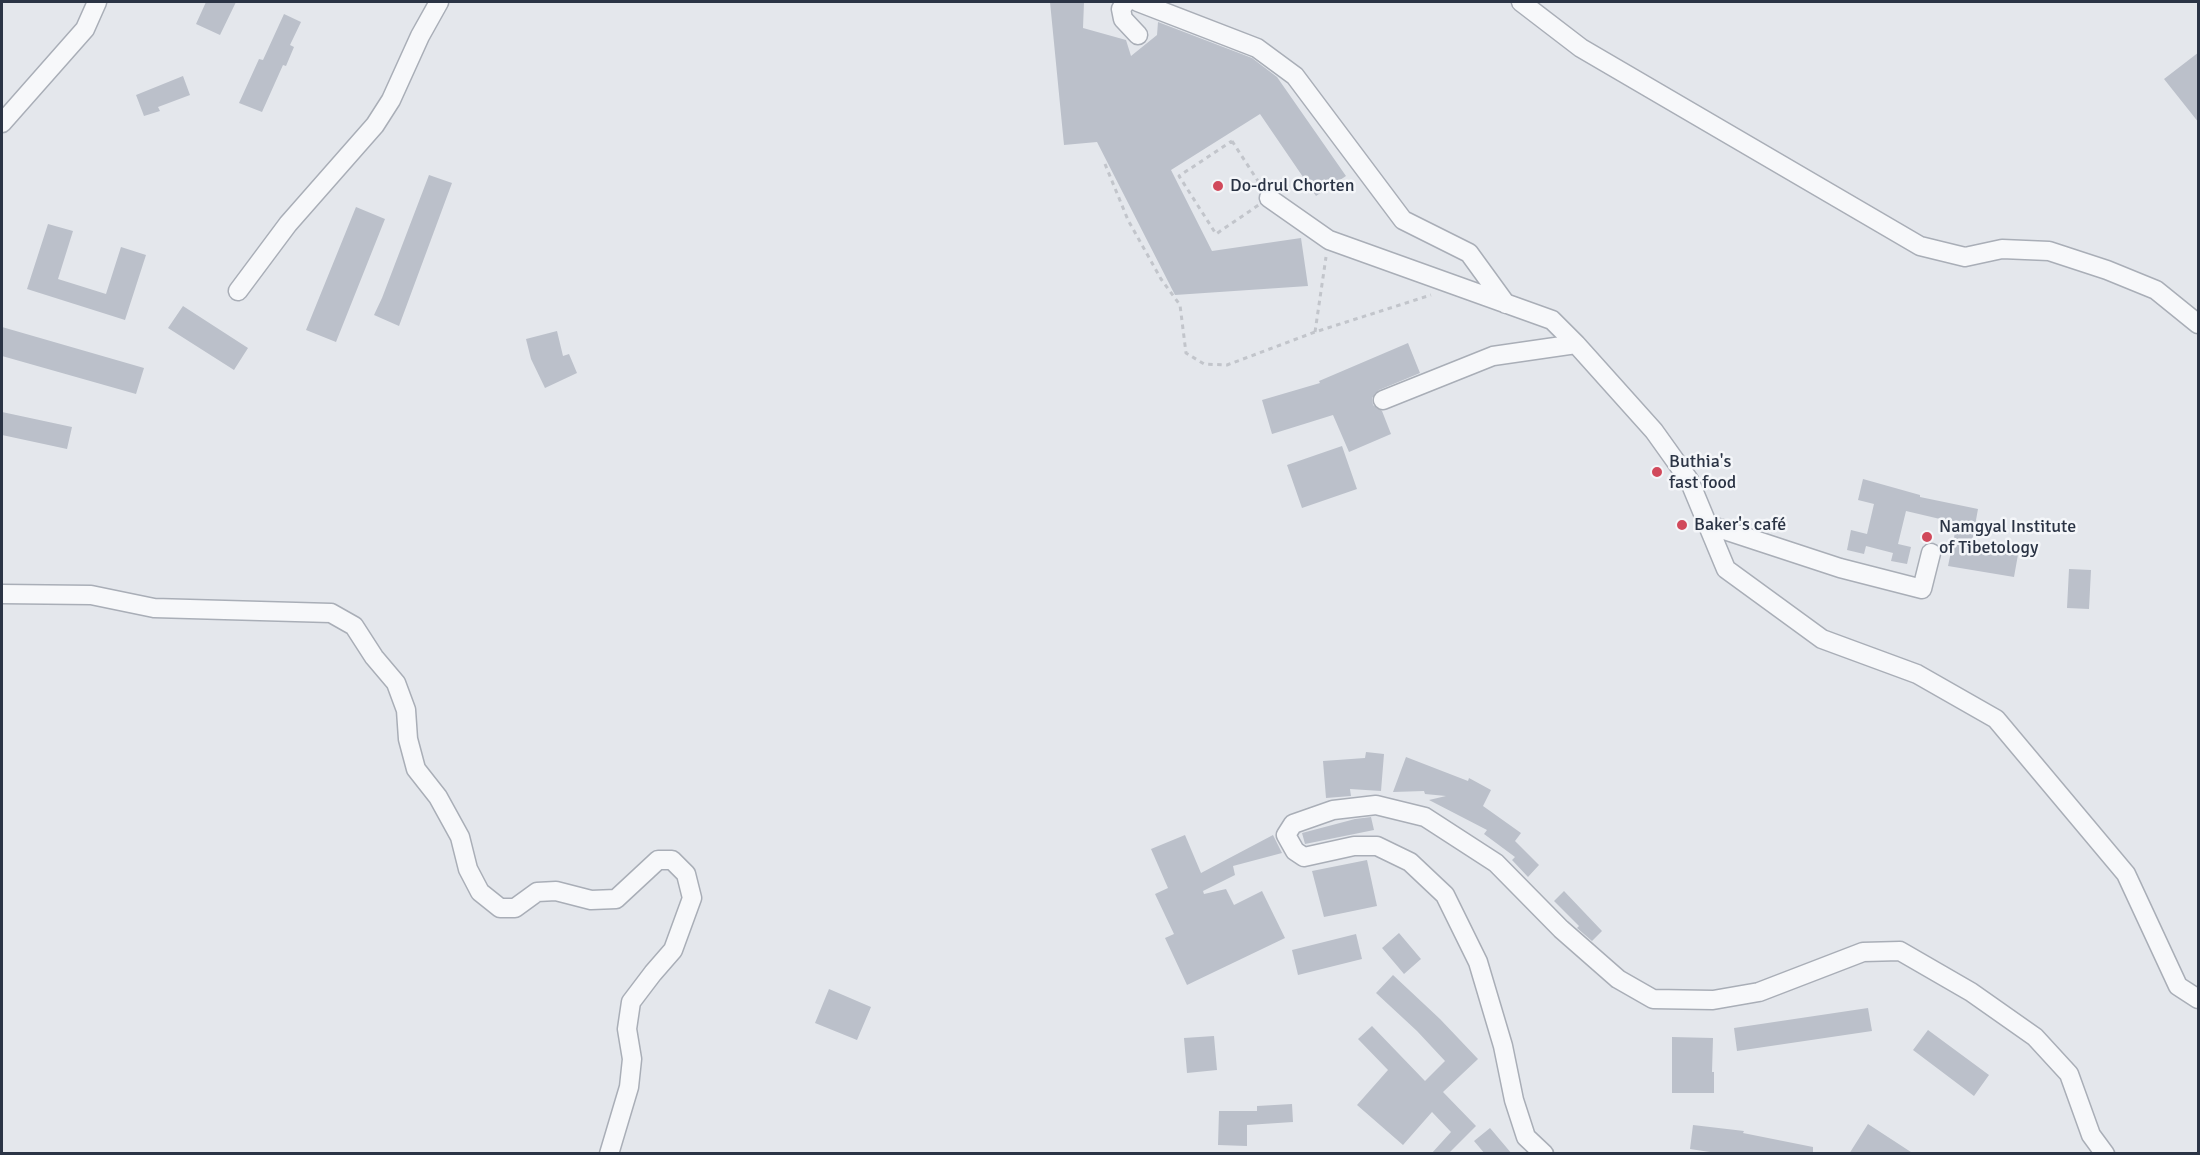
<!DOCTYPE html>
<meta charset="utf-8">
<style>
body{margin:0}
#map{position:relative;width:2200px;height:1155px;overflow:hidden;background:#e4e7ec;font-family:Signika,sans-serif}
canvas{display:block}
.frame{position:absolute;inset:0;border:3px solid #2b3445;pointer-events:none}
</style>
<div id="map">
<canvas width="2200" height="1155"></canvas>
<div class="frame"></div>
</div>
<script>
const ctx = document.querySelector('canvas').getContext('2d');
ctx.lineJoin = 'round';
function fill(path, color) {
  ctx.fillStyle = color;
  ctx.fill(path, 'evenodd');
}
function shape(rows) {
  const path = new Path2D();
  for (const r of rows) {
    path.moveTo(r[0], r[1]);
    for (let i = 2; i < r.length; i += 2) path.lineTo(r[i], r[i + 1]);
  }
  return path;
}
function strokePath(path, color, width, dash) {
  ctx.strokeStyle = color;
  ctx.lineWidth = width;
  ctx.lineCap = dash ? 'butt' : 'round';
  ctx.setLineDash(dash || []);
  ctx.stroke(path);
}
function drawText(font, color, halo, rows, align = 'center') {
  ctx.font = font + ' Signika,sans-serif';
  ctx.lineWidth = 5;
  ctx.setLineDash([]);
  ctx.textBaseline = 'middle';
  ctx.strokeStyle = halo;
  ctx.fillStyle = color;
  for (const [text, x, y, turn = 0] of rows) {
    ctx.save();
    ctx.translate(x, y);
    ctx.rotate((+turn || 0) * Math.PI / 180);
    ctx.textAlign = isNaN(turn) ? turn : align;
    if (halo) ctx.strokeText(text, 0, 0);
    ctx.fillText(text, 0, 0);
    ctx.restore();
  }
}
fill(shape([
 [206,2,236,2,220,35,196,24],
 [1050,2,1084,2,1083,28,1126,40,1131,56,1157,35,1158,22,1252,58,1277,77,1346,176,1316,196,1260,114,1171,170,1212,251,1301,238,1308,286,1175,295,1097,142,1064,145],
 [284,14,301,22,290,45,294,47,286,66,283,65,262,112,239,103,259,59,263,60],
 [2199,52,2199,123,2164,79],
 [183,76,190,95,158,107,160,111,144,116,136,95],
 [429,175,452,183,399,326,374,315,382,298],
 [356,207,385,219,336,342,306,330],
 [48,224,73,231,58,279,106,294,121,247,146,255,125,320,27,289],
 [183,306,248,348,234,370,168,328],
 [2,327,144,368,136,394,2,356],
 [557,331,563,356,569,354,577,373,545,388,531,359,526,339],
 [1408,343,1420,373,1379,390,1372,398,1373,405,1382,411,1391,434,1349,452,1333,415,1272,434,1262,400,1320,383,1319,381],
 [2,412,72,427,67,449,2,435],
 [1342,446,1357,489,1302,508,1287,465],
 [1863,479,1920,495,1920,497,1978,509,1972,542,2019,549,2014,577,1948,566,1957,523,1906,511,1898,544,1911,547,1907,564,1891,561,1893,553,1866,546,1864,554,1847,550,1851,530,1867,534,1874,504,1858,500],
 [2069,569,2091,570,2089,609,2067,608],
 [1366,752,1384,754,1381,791,1350,789,1351,796,1326,798,1323,761,1365,758],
 [1406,757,1468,781,1469,778,1491,790,1483,806,1521,833,1515,841,1539,865,1528,877,1512,860,1515,857,1484,834,1487,830,1429,800,1446,796,1425,794,1424,791,1393,792],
 [1371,817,1374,830,1305,844,1302,833,1355,819],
 [1185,835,1201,873,1273,835,1282,853,1233,866,1235,875,1203,891,1204,894,1226,889,1234,905,1262,891,1285,938,1187,985,1165,938,1174,934,1155,894,1168,888,1151,849],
 [1367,860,1377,906,1324,917,1312,871],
 [1564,891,1602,931,1592,941,1577,928,1579,926,1554,901],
 [1399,933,1421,959,1404,974,1382,948],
 [1356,934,1362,959,1298,975,1292,950],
 [1393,975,1440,1019,1478,1059,1443,1092,1476,1126,1448,1154,1431,1154,1451,1132,1432,1112,1403,1145,1357,1105,1388,1070,1358,1039,1372,1026,1425,1081,1445,1061,1417,1031,1376,993],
 [829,989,871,1007,857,1040,815,1023],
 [1868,1008,1872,1031,1737,1051,1734,1028],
 [1928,1030,1989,1075,1974,1096,1913,1050],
 [1214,1036,1217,1070,1187,1073,1184,1038],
 [1672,1037,1713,1038,1712,1072,1714,1072,1714,1093,1672,1093],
 [1292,1104,1293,1122,1247,1125,1247,1146,1218,1145,1219,1111,1257,1111,1257,1106],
 [1868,1124,1914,1154,1849,1154],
 [1693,1125,1744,1131,1743,1133,1813,1147,1813,1154,1723,1154,1690,1149],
 [1490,1128,1512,1154,1485,1154,1474,1141]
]), '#bbc0ca');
const minor = shape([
 [1126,2,1121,9,1123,19,1138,35],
 [1138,2,1257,48,1295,76,1403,220,1469,253,1506,304],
 [1521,2,1581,48,1920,246,1965,257,2002,249,2049,251,2107,270,2156,290,2198,324],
 [2,123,85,29,97,2],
 [1269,198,1329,240,1552,320,1576,344,1654,431,1689,480,1726,569,1822,639,1917,674,1996,719,2126,874,2178,986,2198,999],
 [238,291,288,224,375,125,391,100,420,36,439,2],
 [1383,400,1493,356,1576,344],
 [1706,524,1840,568,1922,589,1931,553],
 [2,594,91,595,154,608,331,613,354,626,374,657,396,683,406,710,408,739,416,769,438,797,460,837,468,869,480,892,500,908,515,908,537,892,556,891,591,900,616,899,658,860,672,860,686,874,692,898,673,950,653,973,631,1002,627,1029,632,1059,629,1087,609,1154],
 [1544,1154,1526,1137,1514,1100,1503,1046,1478,962,1445,895,1410,862,1377,846,1354,846,1304,857,1295,851,1286,835,1293,824,1333,810,1376,805,1425,817,1496,863,1561,929,1618,979,1653,999,1713,1000,1759,992,1863,952,1900,951,1971,992,2035,1037,2069,1074,2091,1135,2105,1154]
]);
strokePath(minor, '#a9aeb7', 21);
strokePath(shape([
 [1232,141,1269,198,1216,234,1179,176,1232,141],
 [1105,164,1128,220,1161,279,1180,305,1186,353,1204,364,1227,365,1315,332,1431,295],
 [1315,332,1326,257]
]), '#c2c5cb', 3, [4.5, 4.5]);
strokePath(minor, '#f7f8fa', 18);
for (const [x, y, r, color] of [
 [1218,186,6,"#d1495b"],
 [1657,472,6,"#d1495b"],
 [1682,525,6,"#d1495b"],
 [1927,537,6,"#d1495b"]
]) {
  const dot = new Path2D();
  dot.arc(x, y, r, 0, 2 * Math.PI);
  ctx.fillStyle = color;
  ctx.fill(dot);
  strokePath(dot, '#f4f6f9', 2);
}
drawText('18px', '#2b3445', '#f4f6f9', [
 ["Do-drul Chorten",1230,186],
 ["Buthia's",1669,462],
 ["fast food",1669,483],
 ["Baker's café",1694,525],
 ["Namgyal Institute",1939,527],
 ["of Tibetology",1939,548]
], 'left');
</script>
